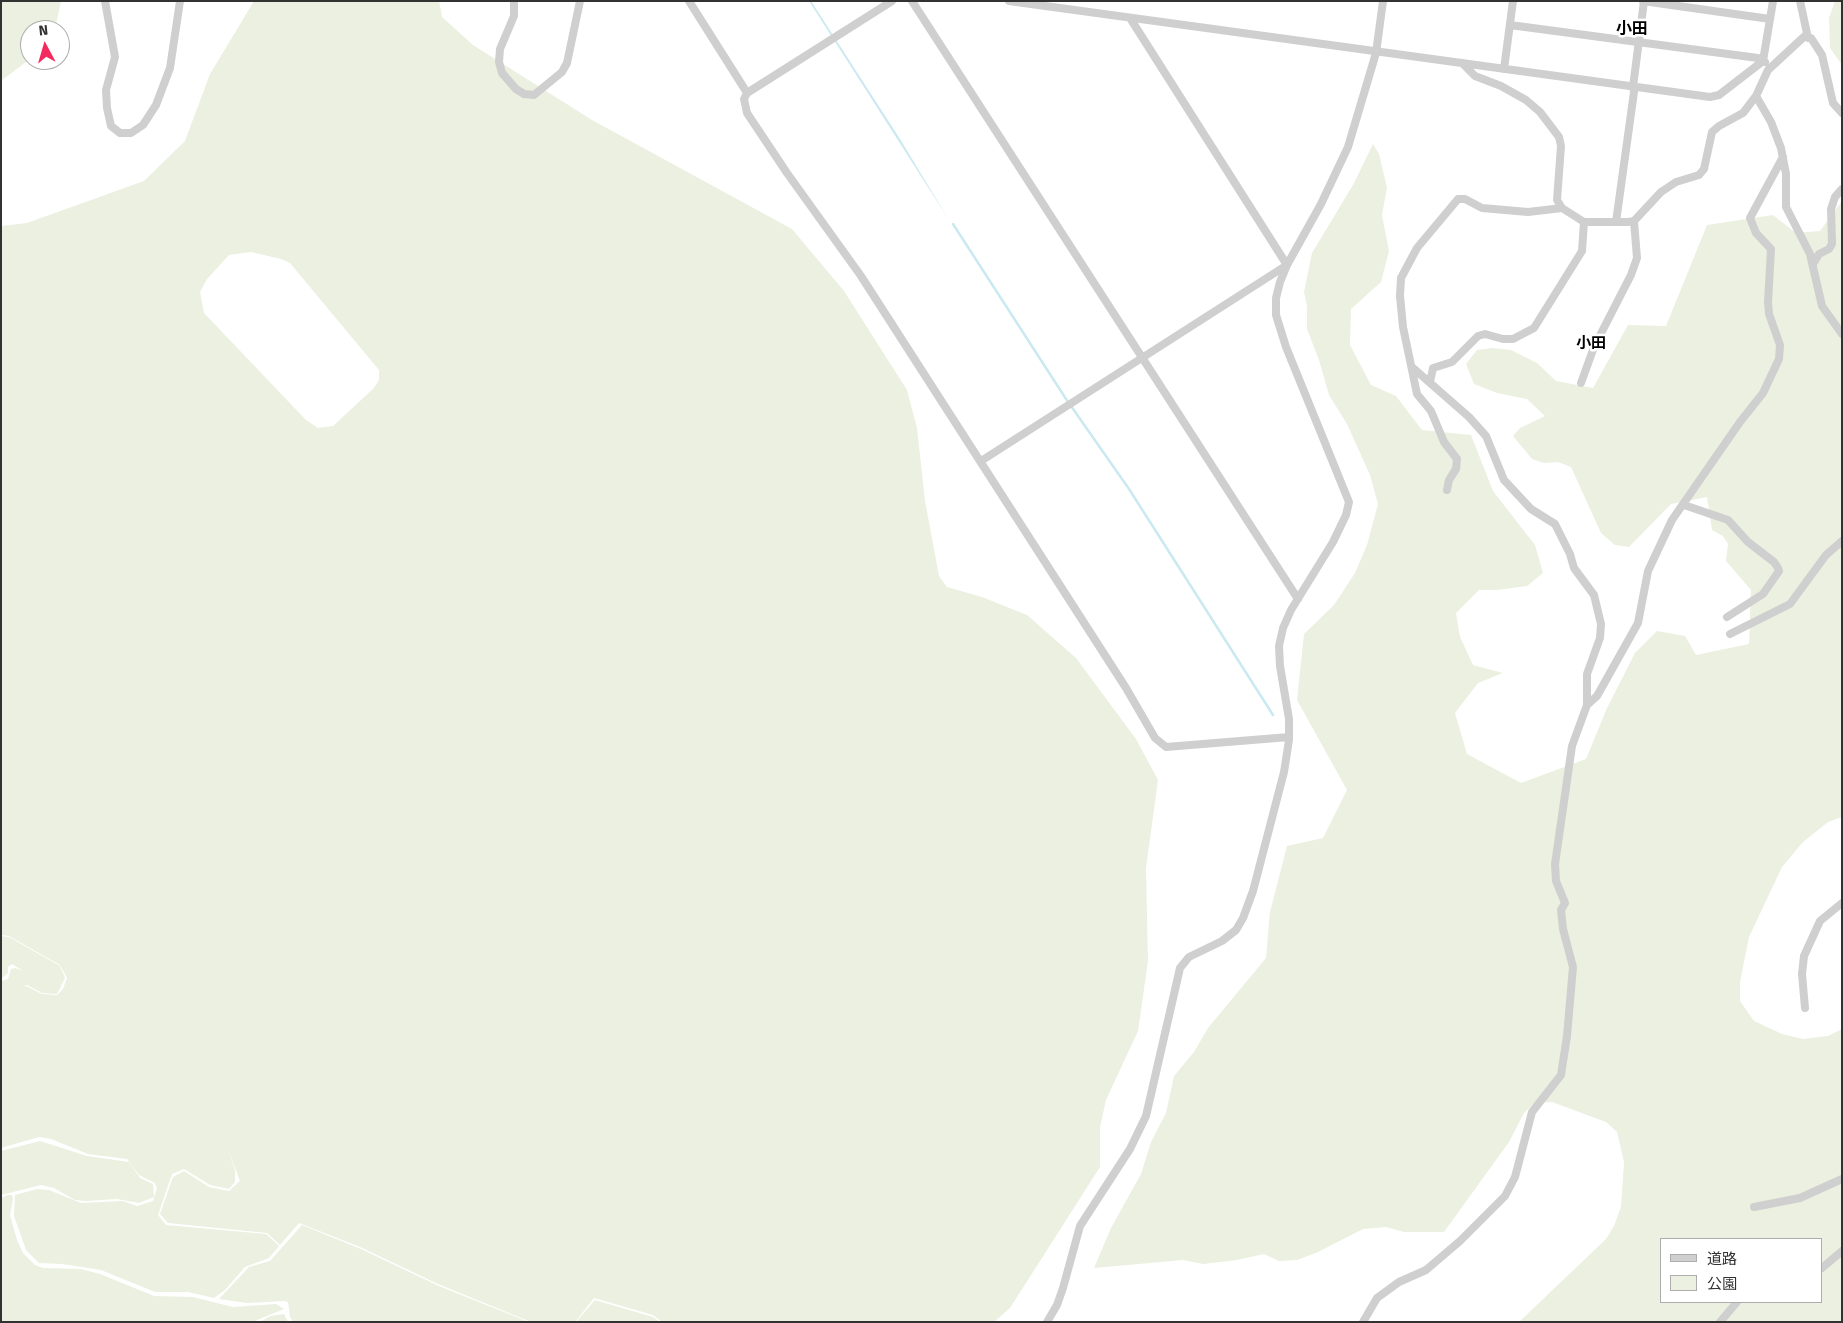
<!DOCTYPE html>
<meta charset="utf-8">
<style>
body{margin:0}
#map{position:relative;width:1843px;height:1323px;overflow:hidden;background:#fff;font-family:"Fira Sans","Noto Sans JP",sans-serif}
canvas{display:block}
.frame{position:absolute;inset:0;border:2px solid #323232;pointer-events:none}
.legend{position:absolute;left:1660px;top:1238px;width:162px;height:65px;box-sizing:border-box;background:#fff;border:1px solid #adadad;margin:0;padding:6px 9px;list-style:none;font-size:15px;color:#323232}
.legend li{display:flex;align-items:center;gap:10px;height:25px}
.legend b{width:25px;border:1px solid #adadad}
.north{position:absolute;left:20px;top:20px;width:50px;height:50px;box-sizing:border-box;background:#fff;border:1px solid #adadad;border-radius:50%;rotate:354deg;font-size:14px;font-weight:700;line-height:20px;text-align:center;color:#323232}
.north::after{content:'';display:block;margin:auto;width:18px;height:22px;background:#f42a5f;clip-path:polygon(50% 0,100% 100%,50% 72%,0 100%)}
</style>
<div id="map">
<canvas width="1843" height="1323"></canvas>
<div class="frame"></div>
<ul class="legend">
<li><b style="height:6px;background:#cfcfcf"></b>道路</li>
<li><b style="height:14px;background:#ebf0e0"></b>公園</li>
</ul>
<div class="north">N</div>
</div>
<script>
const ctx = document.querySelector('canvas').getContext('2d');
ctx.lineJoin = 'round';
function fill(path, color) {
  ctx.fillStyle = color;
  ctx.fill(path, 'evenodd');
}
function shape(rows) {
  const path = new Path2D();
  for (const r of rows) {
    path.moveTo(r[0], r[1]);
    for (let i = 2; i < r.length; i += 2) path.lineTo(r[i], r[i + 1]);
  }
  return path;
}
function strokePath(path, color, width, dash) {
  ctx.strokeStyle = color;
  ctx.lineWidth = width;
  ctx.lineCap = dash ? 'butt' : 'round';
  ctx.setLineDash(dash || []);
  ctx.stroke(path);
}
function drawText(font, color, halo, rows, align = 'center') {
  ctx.font = font + ' "Fira Sans","Noto Sans JP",sans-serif';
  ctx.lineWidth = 5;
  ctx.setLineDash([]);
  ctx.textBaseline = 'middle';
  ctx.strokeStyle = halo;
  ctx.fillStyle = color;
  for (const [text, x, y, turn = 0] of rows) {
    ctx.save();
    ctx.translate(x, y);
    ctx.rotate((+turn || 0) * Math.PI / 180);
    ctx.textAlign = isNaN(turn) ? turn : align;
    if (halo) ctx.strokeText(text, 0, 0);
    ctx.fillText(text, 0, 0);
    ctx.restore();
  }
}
fill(shape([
 [1,1,61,1,55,30,30,30,30,59,1,81],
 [254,1,439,1,442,17,473,45,592,120,792,229,844,291,907,390,917,428,925,501,939,576,947,587,982,597,1027,615,1076,658,1136,739,1158,780,1146,868,1148,961,1138,1031,1106,1100,1100,1127,1100,1167,1010,1308,994,1322,662,1322,653,1315,594,1298,575,1322,531,1322,438,1284,360,1247,299,1223,280,1245,267,1233,168,1223,160,1214,173,1177,184,1171,209,1187,229,1191,240,1181,227,1147,235,1170,235,1182,229,1189,210,1185,184,1169,172,1174,158,1215,166,1225,266,1234,279,1246,269,1258,245,1267,225,1290,214,1298,188,1292,155,1292,101,1270,62,1264,39,1263,26,1250,14,1216,15,1195,37,1189,49,1190,81,1203,123,1201,137,1206,153,1201,157,1188,155,1183,139,1175,127,1159,88,1154,51,1139,39,1137,1,1148,1,981,8,979,11,969,15,968,23,971,12,964,8,967,8,973,1,979,1,936,9,937,60,966,65,978,57,994,42,993,27,985,24,985,42,994,57,995,63,989,67,978,60,965,9,936,1,935,1,226,27,223,144,181,185,141,210,74],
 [251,252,281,259,290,263,379,370,379,380,374,388,333,426,318,428,306,420,204,313,200,292,207,279,229,255],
 [1835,1,1842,1,1842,65,1830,48,1829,18],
 [1373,144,1379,154,1387,188,1382,215,1389,251,1381,282,1351,309,1350,345,1371,385,1396,396,1422,430,1471,435,1493,491,1535,545,1543,573,1527,586,1497,590,1479,590,1456,613,1460,637,1473,665,1503,673,1478,683,1455,713,1467,754,1521,783,1586,759,1607,708,1635,653,1657,631,1685,636,1696,655,1749,644,1751,590,1726,561,1728,544,1723,536,1712,530,1707,497,1671,504,1629,547,1615,545,1601,533,1571,467,1558,462,1544,463,1532,459,1513,436,1520,428,1545,416,1527,399,1497,393,1474,384,1466,364,1477,350,1492,348,1511,350,1537,363,1556,381,1593,388,1628,325,1666,326,1707,225,1773,215,1796,233,1820,231,1842,201,1842,817,1828,822,1803,842,1782,867,1749,937,1740,982,1740,1001,1754,1021,1782,1034,1803,1039,1828,1036,1842,1029,1842,1322,1519,1322,1606,1239,1614,1226,1621,1207,1624,1162,1617,1132,1606,1122,1552,1102,1534,1103,1524,1113,1509,1142,1444,1232,1404,1232,1386,1227,1363,1229,1318,1252,1297,1260,1279,1261,1264,1254,1237,1260,1203,1264,1183,1260,1094,1268,1111,1228,1141,1174,1151,1142,1166,1113,1174,1076,1194,1052,1208,1028,1266,958,1270,912,1287,846,1323,838,1347,790,1297,700,1304,634,1334,605,1355,573,1367,545,1378,504,1370,475,1347,424,1329,395,1319,360,1307,329,1307,306,1304,292,1312,253,1353,185],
 [1662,1239,1822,1239,1822,1302,1662,1302],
 [40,1141,87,1156,129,1162,140,1178,153,1184,154,1197,139,1203,117,1199,86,1201,75,1200,54,1188,41,1185,1,1195,1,1151],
 [8,1195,12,1195,13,1199,10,1215,17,1240,23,1253,35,1265,43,1268,81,1269,100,1274,154,1296,193,1297,233,1307,276,1304,284,1309,252,1322,1,1322,1,1198],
 [302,1225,361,1249,439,1286,529,1322,293,1322,290,1317,288,1302,284,1301,247,1303,219,1299,249,1267,270,1261],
 [595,1300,653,1317,660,1322,576,1322],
 [284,1314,288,1322,260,1322,270,1316]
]), '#ebf0e0');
fill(shape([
 [809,1,811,1,900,139,949,220]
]), '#cbe9f0');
strokePath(shape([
 [953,224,1068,402],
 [1071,406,1129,489,1273,715]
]), '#cbe9f0', 2.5);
strokePath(shape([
 [105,1,115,57,106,90,107,108,111,126,120,133,131,133,143,125,156,105,170,68,180,1],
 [514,1,514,16,500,49,499,62,502,73,516,89,524,94,534,95,562,72,567,63,580,1],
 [689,1,744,88,747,93,744,99,747,113,787,173,861,276,1126,688,1155,738,1166,747,1289,737],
 [912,1,1298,599],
 [1009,1,1710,97,1719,95,1763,61,1773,1],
 [1643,1,1770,19],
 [1800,1,1808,38,1811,38,1822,55,1833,103,1842,113],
 [1510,25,1758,58,1765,62],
 [1462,63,1475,76,1501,86,1526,100,1540,112,1559,137,1561,146,1557,200,1562,208,1584,222,1628,222,1634,221,1661,192,1676,182,1699,175,1704,169,1712,132,1719,126,1743,113,1756,96,1768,70,1807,34],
 [1504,69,1513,1],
 [747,93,892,1],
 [1756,96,1771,122,1781,148,1786,174,1786,207,1810,254,1822,306,1842,334],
 [1616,222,1634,92,1633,87,1644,1],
 [1813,264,1819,254,1829,249,1832,244,1831,209,1835,197,1842,189],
 [1413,368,1469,417,1486,436,1504,480,1531,509,1555,524,1570,554,1574,568,1594,595,1601,624,1600,638,1587,674,1587,705],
 [1430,382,1433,368,1452,362,1478,336,1485,334,1503,339,1513,339,1534,328,1582,251,1584,222],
 [1581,383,1594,347,1631,275,1637,258,1634,221],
 [981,461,1287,265,1130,18],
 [1447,490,1449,480,1456,469,1457,459,1444,442,1431,411,1417,394,1403,327,1400,296,1401,278,1417,248,1458,199,1465,199,1482,208,1528,212,1562,208],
 [1684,505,1728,520,1748,542,1774,562,1778,568,1779,571,1763,594,1727,617],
 [1730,634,1790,604,1826,555,1842,541],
 [1805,1008,1802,974,1804,956,1820,921,1842,903],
 [1754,1207,1800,1198,1842,1179],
 [1822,1268,1842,1251],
 [1047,1322,1057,1305,1063,1288,1080,1226,1130,1149,1146,1116,1180,968,1189,957,1222,941,1236,930,1243,918,1253,891,1284,772,1289,740,1289,719,1280,666,1279,646,1283,628,1291,610,1333,542,1346,515,1349,502,1286,347,1276,315,1276,298,1280,282,1287,265,1321,204,1348,147,1376,53,1383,1],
 [1363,1322,1377,1298,1399,1282,1426,1270,1460,1241,1505,1196,1515,1177,1532,1112,1561,1075,1567,1036,1573,967,1563,929,1561,910,1565,903,1556,881,1555,864,1572,746,1587,705,1597,696,1638,623,1648,571,1672,520,1740,422,1763,393,1779,359,1780,345,1769,314,1768,302,1771,249,1756,233,1750,218,1783,157],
 [1720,1322,1737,1302]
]), '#cfcfcf', 8);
drawText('bold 15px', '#000', '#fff', [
 ["小田",1591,344]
]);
drawText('bold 16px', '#000', '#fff', [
 ["小田",1632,30]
]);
</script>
